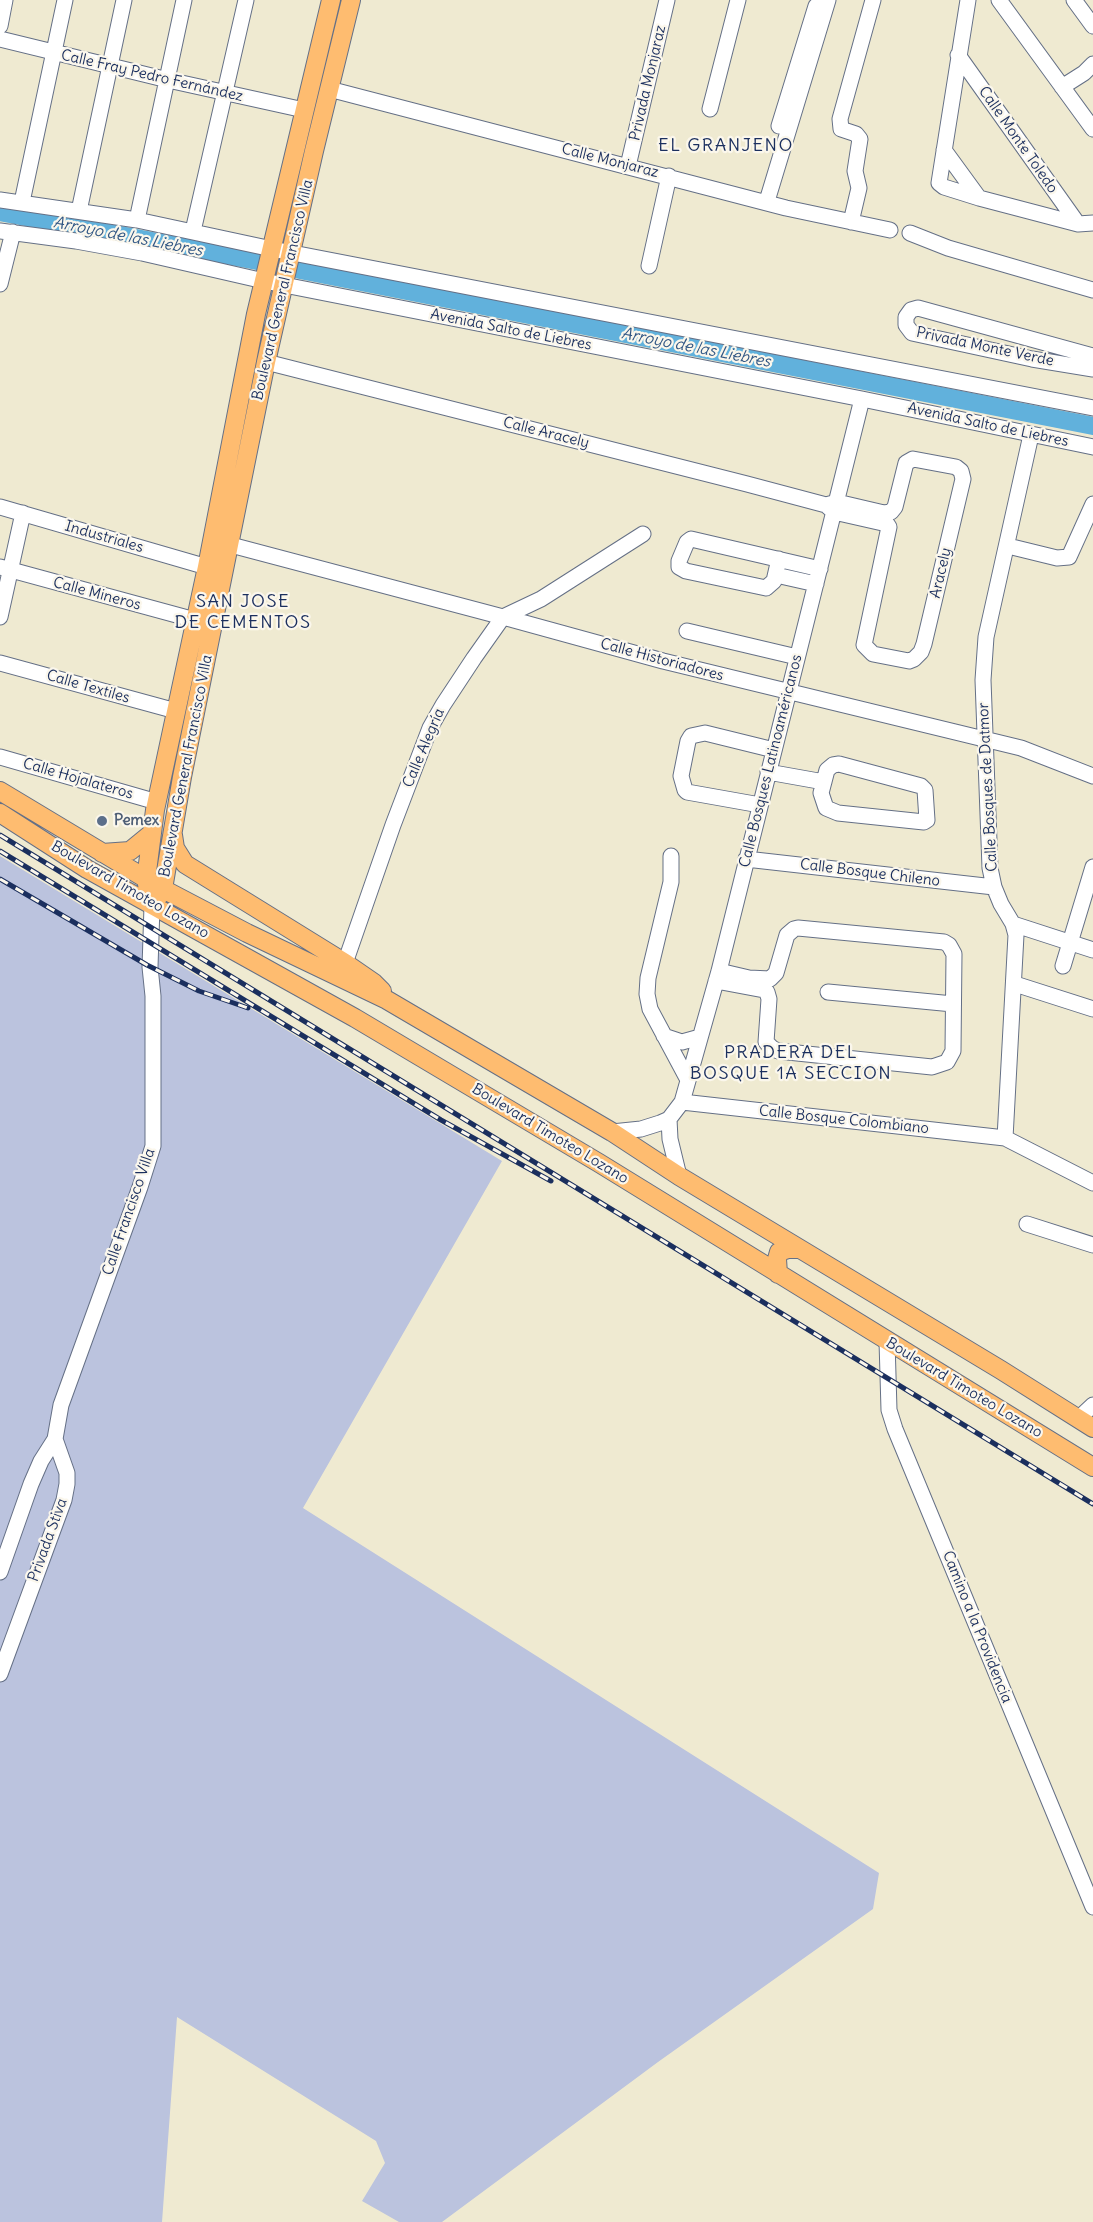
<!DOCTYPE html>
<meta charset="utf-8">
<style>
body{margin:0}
canvas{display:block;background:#efead1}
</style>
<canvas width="1093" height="2222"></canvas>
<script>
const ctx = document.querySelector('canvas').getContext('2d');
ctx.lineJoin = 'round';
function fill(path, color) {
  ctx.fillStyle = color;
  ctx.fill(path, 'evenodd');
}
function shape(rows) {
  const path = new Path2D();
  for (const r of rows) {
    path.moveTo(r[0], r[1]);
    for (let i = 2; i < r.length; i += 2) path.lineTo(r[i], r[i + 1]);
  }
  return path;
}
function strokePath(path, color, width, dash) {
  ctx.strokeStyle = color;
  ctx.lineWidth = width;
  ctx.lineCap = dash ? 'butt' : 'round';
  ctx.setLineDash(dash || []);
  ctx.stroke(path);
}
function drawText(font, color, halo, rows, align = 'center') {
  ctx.font = font + ' Delius,sans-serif';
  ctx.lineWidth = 4.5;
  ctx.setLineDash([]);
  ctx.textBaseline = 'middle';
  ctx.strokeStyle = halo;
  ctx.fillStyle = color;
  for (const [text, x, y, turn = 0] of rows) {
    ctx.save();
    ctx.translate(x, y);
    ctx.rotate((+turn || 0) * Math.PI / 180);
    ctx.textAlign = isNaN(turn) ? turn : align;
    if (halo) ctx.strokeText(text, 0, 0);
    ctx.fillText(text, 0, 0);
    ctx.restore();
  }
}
fill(shape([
 [0,856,502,1161,303,1508,879,1873,873,1909,658,2062,442,2222,399,2222,362,2201,385,2163,376,2141,177,2017,162,2222,0,2222]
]), '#bbc3de');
strokePath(shape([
 [0,212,257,261],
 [300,270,1093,426]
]), '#61b1dc', 18);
const minor = shape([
 [968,0,939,183,944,187,979,198,1078,224,1093,223],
 [999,0,1093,129],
 [1074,0,1093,26],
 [0,26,5,0],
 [0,39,168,80,304,110],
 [958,55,1078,224],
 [1062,87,1084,73,1093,64],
 [329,89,786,208,890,230],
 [710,109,738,0],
 [779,126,816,6],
 [944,150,979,198],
 [628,166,667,0],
 [0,200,137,220,272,249,1093,408],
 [767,201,828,0],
 [22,202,65,0],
 [79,211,124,0],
 [137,220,184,0],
 [851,222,859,188,855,171,860,139,856,134,841,129,840,119,873,0],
 [0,231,76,241,142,253,264,281,862,399,1093,447],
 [193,231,246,0],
 [910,233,948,248,1093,290],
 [649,266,669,176],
 [0,284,13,232],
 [1093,356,918,308,911,310,906,317,906,325,912,333,1032,359,1093,369],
 [266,362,747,484,826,505,834,512,887,524,889,527,864,645,873,654,909,661,914,659,921,652,924,644,963,479,961,471,956,467,913,459,906,463,895,507,891,512,884,513,837,502,826,505],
 [0,507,207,567],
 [231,545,503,617,663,661,1021,748,1093,776],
 [1008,546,1057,558,1069,557,1093,504],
 [779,559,774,581,766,588,686,571,679,567,679,561,687,542,691,539,820,569],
 [0,567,195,620],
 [776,575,816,584],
 [0,617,23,513],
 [687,631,797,657],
 [0,663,176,711],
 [0,757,157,802],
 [839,764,921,786,925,790,927,820,924,822,838,813,826,808,821,793,827,770,833,765,839,764],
 [768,772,824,782],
 [760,805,687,792,685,790,681,776,688,741,691,736,705,733,774,750],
 [671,856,671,882,648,978,647,994,650,1009,688,1080],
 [746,859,994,887],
 [1013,924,1093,950],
 [1063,966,1093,867],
 [340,971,345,963,393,825,430,728,443,705,474,658,503,617,541,599,643,534],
 [716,981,764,990,767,992,769,999,766,1042,772,1048,778,1051,932,1067,947,1062,953,1051,954,954,949,945,944,942,798,928,794,929,787,935,776,973,770,979,749,978,719,971],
 [1015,984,1093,1009],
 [828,992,953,1004],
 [664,1036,682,1042,700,1037],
 [682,1102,1005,1138,1093,1183],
 [669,1119,670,1139,679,1176],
 [612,1132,641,1129,660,1123,669,1119,682,1102,719,971,862,399],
 [1005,1138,1016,935,1013,924,1001,904,994,887,990,868,983,680,986,637,1031,435],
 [1027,1224,1093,1245],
 [887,1341,889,1410,895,1429,1093,1907],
 [1078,1419,1093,1405],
 [0,1572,31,1484,41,1461,55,1439],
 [0,1674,64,1500,67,1484,67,1473,55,1439,61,1405,140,1187,153,1146,153,996,150,967,152,906]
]);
const major = shape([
 [0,791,163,889,247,933,387,1000,612,1132,679,1176,1001,1370,1093,1428],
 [0,813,87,869,355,1018,599,1163,1093,1467],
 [173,835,175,848,185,864,345,963,374,983,382,991],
 [102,853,130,851,152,833],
 [148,889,146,879,155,810,207,567,256,314,331,0],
 [158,897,163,889,182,777,266,362,314,151,351,0],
 [778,1274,777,1259,779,1252,788,1249,799,1249]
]);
strokePath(minor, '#657086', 17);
strokePath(major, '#657086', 20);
strokePath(minor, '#fff', 15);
strokePath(major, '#febc70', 18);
const rail = shape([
 [0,835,1093,1504],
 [0,851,441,1120,551,1181],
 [0,879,147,965,199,991,248,1008]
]);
strokePath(rail, '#1b2f5e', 5);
strokePath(rail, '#fbf7ec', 3, [9]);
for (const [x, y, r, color] of [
 [102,821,6,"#5c6f8a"]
]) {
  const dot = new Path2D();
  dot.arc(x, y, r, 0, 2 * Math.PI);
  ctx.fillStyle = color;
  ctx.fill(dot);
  strokePath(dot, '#fbf7ec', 2);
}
drawText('15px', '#1b2f5e', '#fbf7ec', [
 ["Calle Fray Pedro Fernández",152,76,13],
 ["Privada Monjaraz",648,83,-77],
 ["Calle Monte Toledo",1018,140,55],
 ["Calle Monjaraz",610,161,14],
 ["Boulevard General Francisco Villa",283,290,-77],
 ["Avenida Salto de Liebres",511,330,11],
 ["Privada Monte Verde",985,347,12],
 ["Avenida Salto de Liebres",988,425,12],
 ["Calle Aracely",546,433,14],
 ["Industriales",104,537,16],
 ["Aracely",941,573,-77],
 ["Calle Mineros",97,594,15],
 ["Calle Historiadores",662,660,15],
 ["Calle Textiles",88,687,16],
 ["Calle Alegría",424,748,-67],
 ["Calle Bosques Latinoaméricanos",771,761,-76],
 ["Boulevard General Francisco Villa",186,766,-79],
 ["Calle Hojalateros",78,779,16],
 ["Calle Bosques de Datmor",988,787,-93],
 ["Calle Bosque Chileno",870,873,7],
 ["Boulevard Timoteo Lozano",130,890,30],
 ["Calle Bosque Colombiano",844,1120,6],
 ["Boulevard Timoteo Lozano",550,1134,31],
 ["Calle Francisco Villa",129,1212,-71],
 ["Boulevard Timoteo Lozano",964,1388,31],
 ["Privada Stiva",48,1540,-70],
 ["Camino a la Providencia",977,1627,68]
]);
drawText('bold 15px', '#4e5e75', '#fbf7ec', [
 ["Pemex",114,821]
], 'left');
drawText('italic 16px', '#305684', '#fbf7ec', [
 ["Arroyo de las Liebres",128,237,11],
 ["Arroyo de las Liebres",696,348,11]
]);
ctx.letterSpacing = '1.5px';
drawText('18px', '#1b2f5e', '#fbf7ec', [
 ["EL GRANJENO",726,146],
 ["SAN JOSE",243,602],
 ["DE CEMENTOS",243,623],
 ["PRADERA DEL",791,1053],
 ["BOSQUE 1A SECCION",791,1074]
]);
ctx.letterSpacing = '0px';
</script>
